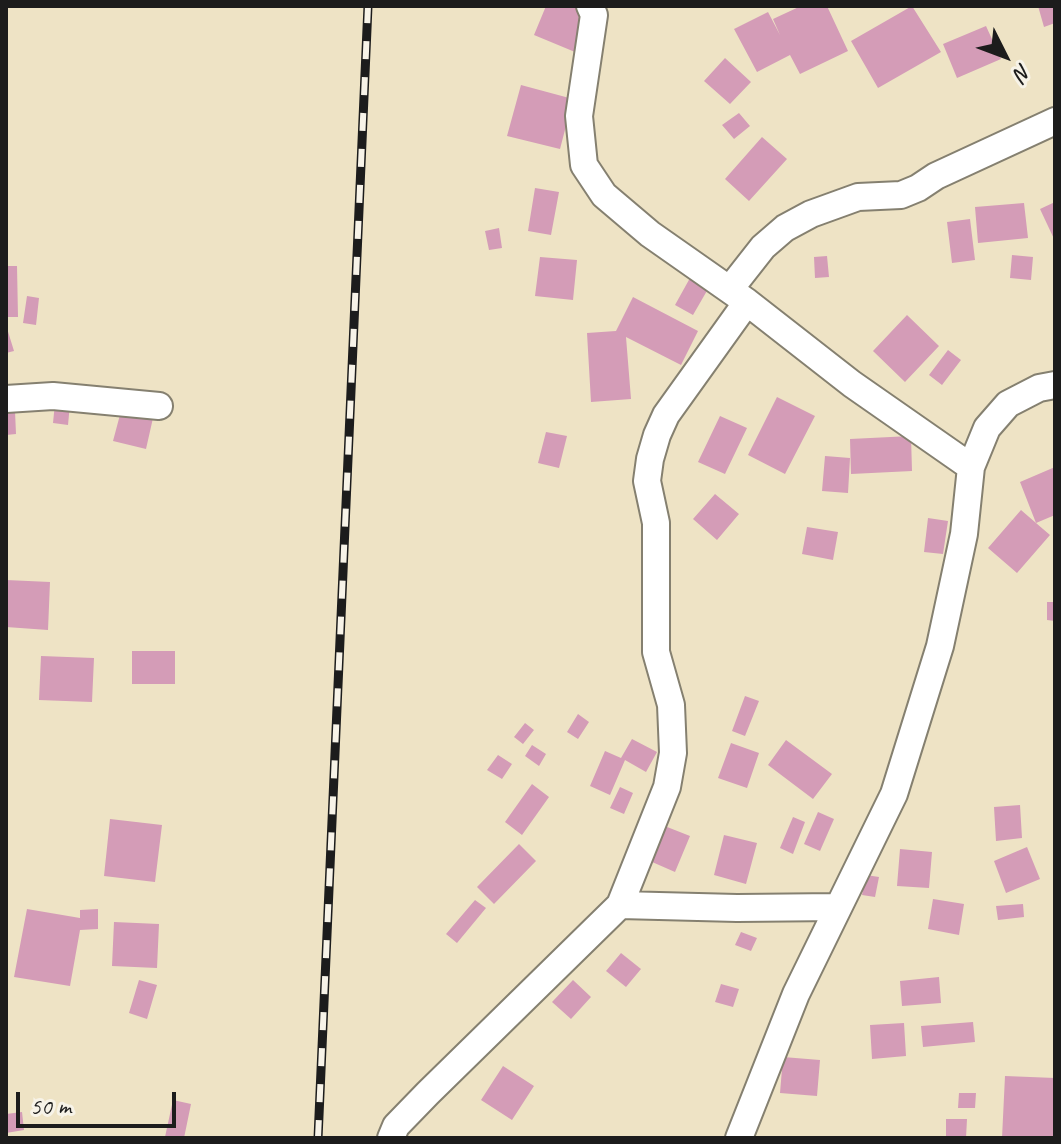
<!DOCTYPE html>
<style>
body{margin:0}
#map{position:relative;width:1061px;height:1144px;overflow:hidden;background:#eee3c5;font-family:Caveat,sans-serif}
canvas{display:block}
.frame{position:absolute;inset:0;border:8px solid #1c1c1c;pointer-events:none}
.north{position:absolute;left:965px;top:16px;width:80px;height:80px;-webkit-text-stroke:6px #f7f3e8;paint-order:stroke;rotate:132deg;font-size:22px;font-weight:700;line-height:32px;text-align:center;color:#1c1c1c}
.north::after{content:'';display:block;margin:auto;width:28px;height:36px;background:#1c1c1c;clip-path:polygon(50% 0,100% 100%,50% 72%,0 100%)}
.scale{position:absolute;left:16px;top:1092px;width:160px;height:36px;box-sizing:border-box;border:4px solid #1c1c1c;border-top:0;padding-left:10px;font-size:24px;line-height:28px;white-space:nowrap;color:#1c1c1c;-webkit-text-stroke:6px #f7f3e8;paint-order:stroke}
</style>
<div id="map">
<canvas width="1061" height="1144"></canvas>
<div class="frame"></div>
<div class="north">N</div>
<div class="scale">50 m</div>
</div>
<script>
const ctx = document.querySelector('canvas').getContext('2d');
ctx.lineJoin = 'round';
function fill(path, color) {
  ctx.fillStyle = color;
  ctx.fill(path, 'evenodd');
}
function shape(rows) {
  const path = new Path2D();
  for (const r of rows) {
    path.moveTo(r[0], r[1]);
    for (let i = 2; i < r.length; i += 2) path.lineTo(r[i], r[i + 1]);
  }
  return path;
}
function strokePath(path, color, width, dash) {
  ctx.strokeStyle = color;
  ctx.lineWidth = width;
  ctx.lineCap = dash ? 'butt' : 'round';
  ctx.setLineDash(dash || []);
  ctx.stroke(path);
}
fill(shape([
 [546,6,575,6,591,13,575,52,534,35],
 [801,6,827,6,848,51,800,74,790,55,757,72,734,29,768,12,780,35,773,19],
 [912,6,941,52,878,88,851,41],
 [1038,6,1055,6,1055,23,1044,27],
 [986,26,1001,59,957,78,943,44],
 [725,58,751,82,730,104,704,81],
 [521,85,573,99,560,149,507,136],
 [739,113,750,126,734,139,722,125],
 [762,137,787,159,749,201,725,179],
 [535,188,559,192,551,235,528,231],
 [1055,202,1055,241,1040,209],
 [1024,203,1028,238,978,243,975,207],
 [970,219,975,260,952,263,947,222],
 [499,228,502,248,489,250,485,231],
 [1012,255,1033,257,1031,280,1010,278],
 [827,256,829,277,815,278,814,257],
 [540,257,577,260,573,300,535,296],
 [6,266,17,266,18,317,6,317],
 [690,278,708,289,693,315,675,305],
 [27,296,39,298,36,325,23,323],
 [633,297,698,331,681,365,626,337,631,399,591,402,587,333,616,331],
 [907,315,939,346,905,382,873,351],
 [6,325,14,351,6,353],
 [948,350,961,360,942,385,929,375],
 [777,397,815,416,785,474,748,455],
 [55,403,70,404,68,425,53,423],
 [15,411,16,434,6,435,6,412],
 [121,411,153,418,146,449,113,441],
 [720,416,747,428,725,474,698,462],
 [546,432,567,436,559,468,538,463],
 [911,436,912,471,851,474,850,439],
 [825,456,850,458,848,493,822,491],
 [1055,467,1055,515,1036,523,1050,535,1017,573,988,548,1021,510,1036,523,1020,482],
 [715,494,739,514,717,540,693,519],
 [928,518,948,521,943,554,924,552],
 [807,527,838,532,833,560,802,554],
 [6,580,50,582,48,630,6,627],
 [1047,602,1055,602,1055,621,1047,620],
 [132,651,175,651,175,684,132,684],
 [41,656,94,658,92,702,39,700],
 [745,696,759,701,745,736,732,731],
 [578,714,589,722,578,739,567,732],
 [525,723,534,730,523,744,514,737],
 [632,739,657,752,646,772,625,760,610,795,590,786,605,751,621,758],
 [786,740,832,774,813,799,768,765],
 [731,743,759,753,747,788,718,778],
 [532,745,546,754,539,766,525,756],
 [498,755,512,764,502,779,487,770],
 [532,784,549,797,522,835,505,822],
 [620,787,633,793,624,814,610,808],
 [1020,805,1022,838,996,841,994,807],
 [818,812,834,819,820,851,804,844],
 [793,817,805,822,793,854,780,848],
 [110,819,162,825,155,882,104,876],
 [657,823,690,836,675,872,643,858],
 [724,835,757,843,746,884,714,875],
 [519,844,536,861,494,904,477,887],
 [1027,847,1040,879,1006,893,994,861],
 [900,849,932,852,929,888,897,886],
 [866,875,879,877,875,897,862,895],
 [933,899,964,904,959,935,928,929],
 [475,900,486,908,457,943,446,934],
 [1023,904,1024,917,998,920,996,906],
 [27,909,80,918,80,910,98,909,98,929,80,930,70,986,14,977],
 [114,922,159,924,157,968,112,966],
 [741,932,757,938,751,951,735,945],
 [621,953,641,969,626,987,606,971],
 [939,977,941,1003,902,1006,900,981],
 [139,980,157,985,147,1019,129,1013],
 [573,980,591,997,571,1019,552,1002],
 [721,984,739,989,733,1007,715,1002],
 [973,1022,975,1042,923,1047,921,1026],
 [904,1023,906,1056,872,1059,870,1025],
 [783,1057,820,1060,817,1096,780,1093],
 [503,1066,534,1086,512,1120,481,1100],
 [1005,1076,1055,1078,1055,1138,1002,1138],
 [959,1093,976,1093,975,1108,958,1108],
 [173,1100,191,1104,184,1138,165,1137],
 [22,1112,24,1130,6,1133,6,1114],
 [946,1119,967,1119,966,1138,946,1138]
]), '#d49cb7');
const street = shape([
 [590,6,594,15,579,116,584,165,604,195,650,234,747,302,852,384,971,467],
 [730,289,763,247,785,228,811,214,858,197,901,195,918,188,936,176,1055,121],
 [6,399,53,396,159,406],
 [620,905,737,908,838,907],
 [391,1138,396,1126,428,1093,620,905,667,787,673,753,671,705,656,652,656,523,647,481,650,459,657,435,666,415,747,302],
 [739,1138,796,994,894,794,940,646,964,534,971,467,987,428,1008,404,1039,388,1055,385]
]);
strokePath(street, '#858070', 30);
strokePath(street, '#fff', 26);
const rail = shape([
 [318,1138,368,6]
]);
strokePath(rail, '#1c1c1c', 9);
strokePath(rail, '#f7f3e8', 6, [18]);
</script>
